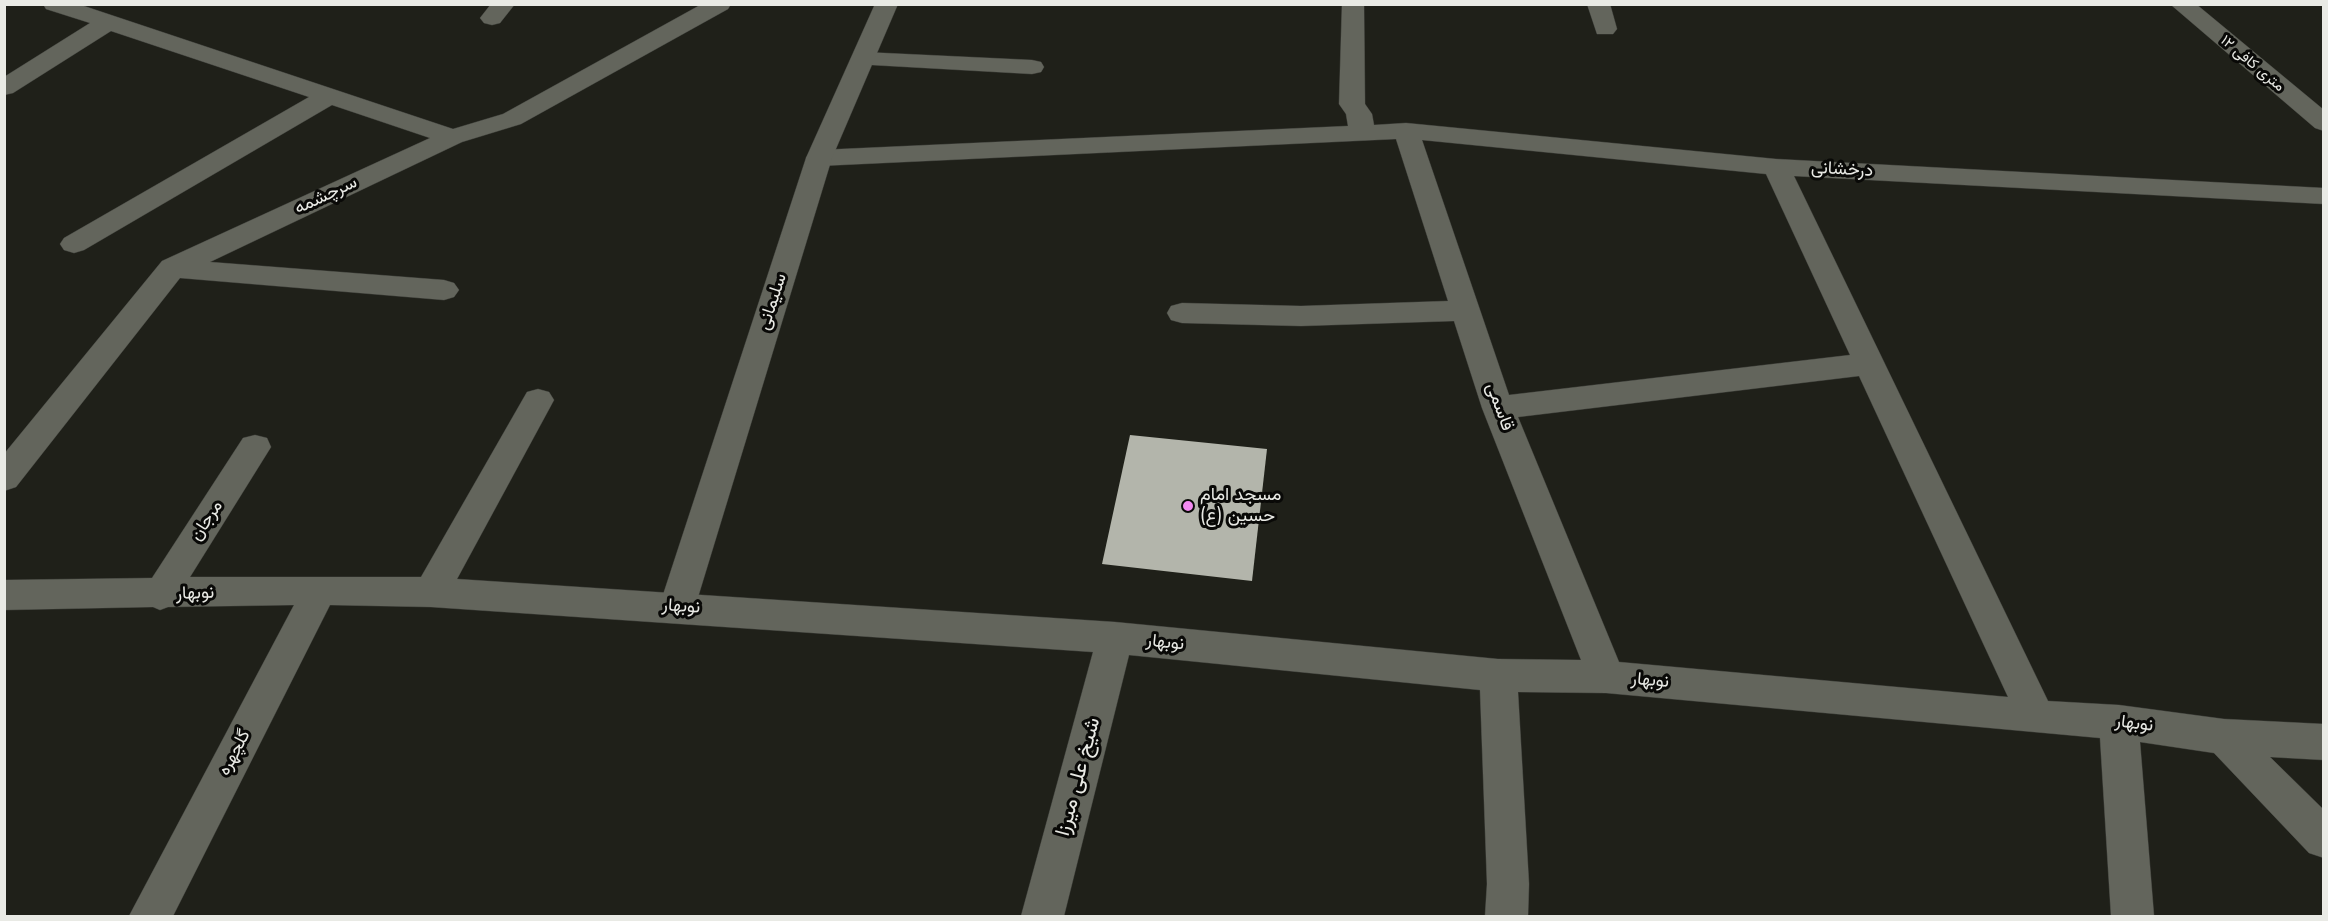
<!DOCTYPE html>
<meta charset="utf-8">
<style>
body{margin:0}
#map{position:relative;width:2328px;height:921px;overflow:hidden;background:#1f2019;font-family:Jost,sans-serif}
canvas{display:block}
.frame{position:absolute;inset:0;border:6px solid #e9eae5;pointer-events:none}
</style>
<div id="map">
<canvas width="2328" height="921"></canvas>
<div class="frame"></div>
</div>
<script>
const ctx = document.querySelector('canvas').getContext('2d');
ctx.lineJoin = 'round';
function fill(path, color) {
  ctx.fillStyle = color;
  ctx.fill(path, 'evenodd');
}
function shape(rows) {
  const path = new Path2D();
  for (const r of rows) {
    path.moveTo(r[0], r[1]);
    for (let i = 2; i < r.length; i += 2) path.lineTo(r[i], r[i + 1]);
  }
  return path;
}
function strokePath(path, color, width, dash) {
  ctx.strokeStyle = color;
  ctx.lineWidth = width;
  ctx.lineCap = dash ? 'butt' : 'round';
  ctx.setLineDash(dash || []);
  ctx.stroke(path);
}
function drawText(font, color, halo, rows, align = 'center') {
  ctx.font = font + ' Jost,Vazirmatn,sans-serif';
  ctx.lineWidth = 6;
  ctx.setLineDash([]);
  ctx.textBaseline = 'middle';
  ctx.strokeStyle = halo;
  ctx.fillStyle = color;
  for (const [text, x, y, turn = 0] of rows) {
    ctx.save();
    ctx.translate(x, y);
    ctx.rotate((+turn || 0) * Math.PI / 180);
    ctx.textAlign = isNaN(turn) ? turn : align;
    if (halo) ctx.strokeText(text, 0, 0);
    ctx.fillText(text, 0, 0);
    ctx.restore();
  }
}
fill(shape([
 [1130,435,1267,449,1252,581,1102,564]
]), '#b3b5ab');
const minor = shape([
 [43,4,78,4,453,129,503,114,702,4,731,4,728,9,521,124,462,142,210,262,444,280,454,283,459,290,454,297,444,300,180,278,16,487,4,491,4,454,162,261,430,138,332,105,84,250,74,253,64,250,60,244,64,238,309,97,111,31,13,93,4,95,4,77,90,23,46,9,43,4],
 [491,4,515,4,500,23,492,25,484,23,480,18,491,4],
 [1342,4,1364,4,1365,104,1372,114,1374,125,1406,123,1776,159,2324,188,2324,204,1794,176,2048,701,2119,705,2224,719,2324,724,2324,760,2270,757,2324,810,2324,858,2309,853,2214,753,2140,742,2154,916,2111,916,2100,738,1606,693,1518,692,1529,884,1528,916,1485,916,1487,884,1480,690,1129,655,1064,916,1021,916,1093,652,431,607,330,605,173,916,129,916,294,605,168,607,160,610,153,607,4,610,4,580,152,578,243,438,255,435,267,438,271,447,190,577,421,577,527,392,538,389,549,392,554,400,457,579,1115,622,1498,659,1581,660,1482,408,1454,321,1301,326,1182,323,1171,320,1167,313,1171,306,1182,303,1301,306,1448,301,1396,139,819,166,810,164,806,158,810,152,819,150,1348,126,1346,114,1339,104,1342,4],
 [1422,140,1766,174,1850,355,1509,395,1422,140],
 [1859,376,2008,697,1619,662,1518,417,1859,376],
 [1587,4,1610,4,1617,29,1613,34,1597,34,1587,4],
 [2170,4,2196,4,2324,110,2324,131,2315,128,2170,4],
 [863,52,1032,60,1041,62,1044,67,1041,72,1032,74,854,64,851,59,854,54,863,52]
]);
const tertiary = shape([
 [875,4,898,4,832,158,695,607,690,618,677,622,664,618,659,607,806,158,875,4]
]);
strokePath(minor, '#3a3b36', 1);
strokePath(tertiary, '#3a3b36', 1);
fill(minor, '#63655c');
fill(tertiary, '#63655c');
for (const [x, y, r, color] of [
 [1188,506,6,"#f38af1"]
]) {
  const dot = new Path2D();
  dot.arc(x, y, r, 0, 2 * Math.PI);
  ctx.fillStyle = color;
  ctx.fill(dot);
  strokePath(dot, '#090907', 2);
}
drawText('15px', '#e9eae5', '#090907', [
 ["۱۲ متری کافی",2252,64,40]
]);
drawText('18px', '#e9eae5', '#090907', [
 ["درخشانی",1842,170,3],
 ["سرچشمه",326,196,-25],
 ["سلیمانی",773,302,-72],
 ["قاسمی",1499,407,70],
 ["مرجان",207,521,-57],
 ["نوبهار",195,594,-2],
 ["نوبهار",681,607,4],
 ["نوبهار",1165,643,6],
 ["نوبهار",1650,681,5],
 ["نوبهار",2134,724,7],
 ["گلچهره",235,753,-62]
]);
drawText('18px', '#e9eae5', '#090907', [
 ["مسجد امام",1200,496],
 ["حسین (ع)",1200,517]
], 'left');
drawText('21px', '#e9eae5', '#090907', [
 ["شیخ علی میرزا",1079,777,-75]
]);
</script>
